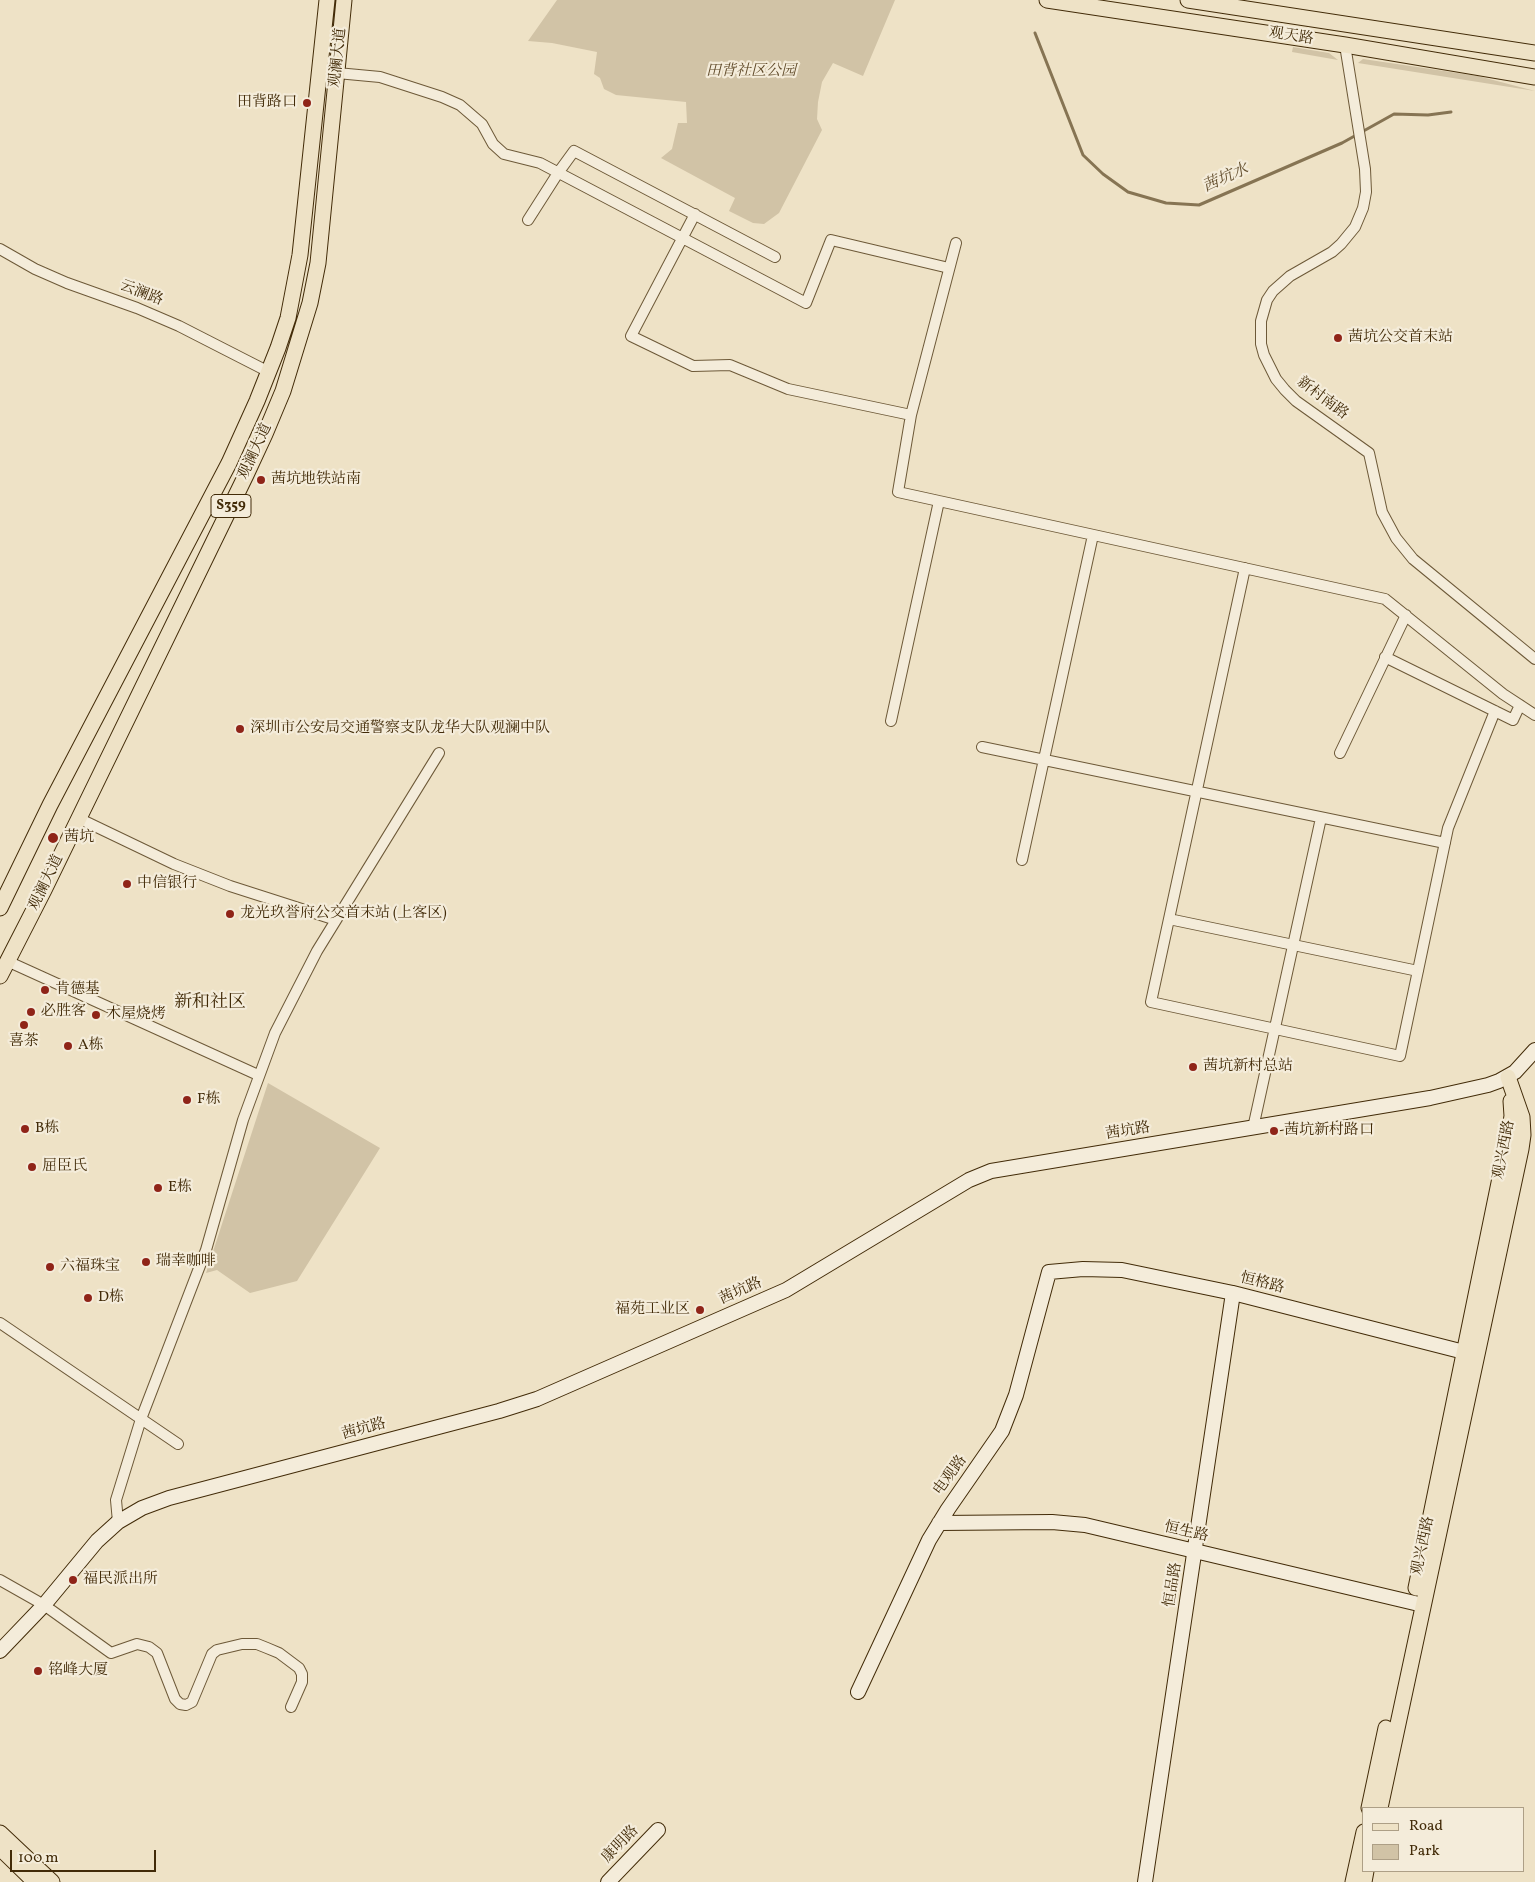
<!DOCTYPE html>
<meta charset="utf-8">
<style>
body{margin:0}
#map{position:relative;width:1535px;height:1882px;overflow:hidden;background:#eee2c6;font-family:Vollkorn,serif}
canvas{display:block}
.legend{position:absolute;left:1362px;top:1807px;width:162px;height:65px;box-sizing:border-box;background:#f4ecda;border:1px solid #ad9f86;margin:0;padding:6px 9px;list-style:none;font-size:15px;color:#422b08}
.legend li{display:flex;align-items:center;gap:10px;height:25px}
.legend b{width:25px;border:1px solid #ad9f86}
.scale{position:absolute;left:10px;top:1850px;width:146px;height:22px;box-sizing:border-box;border:2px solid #422b08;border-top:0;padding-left:6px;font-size:15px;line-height:18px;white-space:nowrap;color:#422b08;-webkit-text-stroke:4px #f4ecda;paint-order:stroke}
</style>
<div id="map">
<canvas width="1535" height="1882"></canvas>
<ul class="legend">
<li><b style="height:6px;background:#eee2c6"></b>Road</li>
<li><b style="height:14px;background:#d1c3a6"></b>Park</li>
</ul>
<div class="scale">100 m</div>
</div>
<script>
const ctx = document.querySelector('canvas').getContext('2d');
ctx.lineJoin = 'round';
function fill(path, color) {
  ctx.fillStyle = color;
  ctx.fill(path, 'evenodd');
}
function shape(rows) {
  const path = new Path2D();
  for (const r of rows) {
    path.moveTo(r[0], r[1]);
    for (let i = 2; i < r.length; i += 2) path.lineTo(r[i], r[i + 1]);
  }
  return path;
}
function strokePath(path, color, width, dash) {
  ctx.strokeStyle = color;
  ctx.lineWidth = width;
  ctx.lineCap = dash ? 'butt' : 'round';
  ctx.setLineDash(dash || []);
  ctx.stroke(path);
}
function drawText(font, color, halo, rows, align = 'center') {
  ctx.font = font + ' Vollkorn,"Noto Serif SC",serif';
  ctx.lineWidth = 4.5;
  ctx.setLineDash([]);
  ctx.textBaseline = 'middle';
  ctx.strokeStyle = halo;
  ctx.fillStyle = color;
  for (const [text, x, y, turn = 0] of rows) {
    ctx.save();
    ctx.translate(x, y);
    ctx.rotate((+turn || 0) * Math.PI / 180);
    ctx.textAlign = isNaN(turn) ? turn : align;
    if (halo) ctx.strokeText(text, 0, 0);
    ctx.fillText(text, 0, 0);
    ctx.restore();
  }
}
fill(shape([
 [557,0,895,0,863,76,833,63,822,82,818,102,817,119,822,130,779,213,764,224,753,223,729,211,735,198,661,158,672,149,678,123,687,123,686,102,616,95,604,89,600,78,594,74,597,52,552,43,528,41],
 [1293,47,1329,53,1338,60,1292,52],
 [1363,59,1478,76,1535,91,1358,63],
 [268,1083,380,1148,297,1281,250,1293,217,1270,206,1273]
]), '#d1c3a6');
strokePath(shape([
 [1035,33,1083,155,1103,174,1128,192,1166,203,1199,205,1342,143,1394,114,1428,115,1451,112]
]), '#867453', 3);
const street = shape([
 [1345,45,1365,169,1366,192,1363,208,1355,227,1341,244,1332,252,1290,276,1273,291,1267,300,1261,321,1261,344,1264,355,1276,379,1285,390,1296,401,1369,453,1382,512,1396,538,1413,559,1535,659],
 [337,73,380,77,442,97,460,105,482,124,493,144,504,154,540,163,806,303,831,240,949,268],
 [695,214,631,336,693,366,730,365,788,389,911,415],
 [528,220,558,173,574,151,775,257],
 [956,243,911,415,898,492,1385,599,1503,694,1535,715],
 [0,249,35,269,67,283,137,308,179,326,269,372],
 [1245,568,1151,1002,1400,1056,1448,828,1495,711],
 [1385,657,1513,720,1520,705],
 [891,721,939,501],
 [982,747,1445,843],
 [1340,753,1406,615],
 [78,818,174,864,230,886,336,920],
 [1022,860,1093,535],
 [1169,919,1418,971],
 [7,961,258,1075],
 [1253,1128,1321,818],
 [0,1323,178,1444],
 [118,1522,116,1500,141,1419,206,1250,243,1120,275,1033,317,951,439,753],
 [0,1580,44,1605,111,1653,137,1644,149,1647,157,1653,175,1699,180,1704,186,1705,192,1702,212,1654,217,1650,242,1644,257,1644,267,1648,279,1653,299,1668,302,1674,302,1682,291,1707]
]);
const secondary = shape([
 [939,1523,1052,1522,1085,1525,1423,1605],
 [0,1651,44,1605,97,1541,118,1522,142,1508,169,1498,499,1411,537,1399,786,1290,969,1180,991,1171,1430,1098,1488,1085,1499,1081,1515,1072,1535,1050],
 [858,1692,929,1540,948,1509,1002,1431,1016,1395,1049,1272,1083,1269,1122,1270,1233,1293,1464,1352],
 [608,1882,658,1830],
 [1145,1882,1233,1293]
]);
const primary = shape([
 [1047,0,1345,45,1535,77],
 [1188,0,1535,53],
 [0,908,50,805,229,463,257,401,278,348,288,318,300,255,327,0],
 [0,976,44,890,246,475,265,434,283,391,310,303,318,263,344,0],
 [1416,1588,1509,1134,1512,1116,1511,1101],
 [1369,1808,1386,1728],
 [1380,1808,1521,1149,1523,1135,1522,1117,1508,1077],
 [0,1833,52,1882],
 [0,1848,35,1882],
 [1353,1882,1364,1832],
 [1364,1882,1366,1871]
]);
strokePath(street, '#6d5938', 12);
strokePath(secondary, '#422b08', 16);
strokePath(primary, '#422b08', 17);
strokePath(street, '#f4ecda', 10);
strokePath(secondary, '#f4ecda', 14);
strokePath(primary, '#eee2c6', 15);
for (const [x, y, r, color] of [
 [307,103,5,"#8f2418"],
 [1338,338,5,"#8f2418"],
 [261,480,5,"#8f2418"],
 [240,729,5,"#8f2418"],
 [53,838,6,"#8f2418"],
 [127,884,5,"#8f2418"],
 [230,914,5,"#8f2418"],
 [45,990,5,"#8f2418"],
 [31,1012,5,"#8f2418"],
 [96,1015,5,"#8f2418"],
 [24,1025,5,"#8f2418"],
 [68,1046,5,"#8f2418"],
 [1193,1067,5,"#8f2418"],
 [187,1100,5,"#8f2418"],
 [25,1129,5,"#8f2418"],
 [1274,1131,5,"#8f2418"],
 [32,1167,5,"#8f2418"],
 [158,1188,5,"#8f2418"],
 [146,1262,5,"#8f2418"],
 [50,1267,5,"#8f2418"],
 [88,1298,5,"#8f2418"],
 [700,1310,5,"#8f2418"],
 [73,1580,5,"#8f2418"],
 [38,1671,5,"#8f2418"]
]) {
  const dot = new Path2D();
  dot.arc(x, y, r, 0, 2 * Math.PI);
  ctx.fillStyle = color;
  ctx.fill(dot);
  strokePath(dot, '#f4ecda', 2);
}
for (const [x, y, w] of [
 [231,506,40]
]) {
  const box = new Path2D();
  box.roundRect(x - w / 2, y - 11.5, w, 23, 4);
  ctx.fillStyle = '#f4ecda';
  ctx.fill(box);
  strokePath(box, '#422b08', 1);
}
drawText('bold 14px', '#422b08', null, [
 ["S359",231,506]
]);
drawText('15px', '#422b08', '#f4ecda', [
 ["观天路",1291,37,9],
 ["观澜大道",339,58,-84],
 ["云澜路",141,294,21],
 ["新村南路",1322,399,37],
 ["观澜大道",256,452,-65],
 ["观澜大道",47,883,-64],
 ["茜坑路",1128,1132,-9],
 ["观兴西路",1505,1150,-79],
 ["恒格路",1262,1284,14],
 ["茜坑路",741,1292,-24],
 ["茜坑路",364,1430,-15],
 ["电观路",951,1476,-54],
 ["恒生路",1186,1533,13],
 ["观兴西路",1424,1546,-78],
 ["恒品路",1174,1585,-81],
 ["康明路",621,1845,-46]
]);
drawText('italic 15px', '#5f4928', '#f4ecda', [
 ["田背社区公园",751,72]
]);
drawText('15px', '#422b08', '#f4ecda', [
 ["田背路口",297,103,"right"],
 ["茜坑公交首末站",1348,338],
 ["茜坑地铁站南",271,480],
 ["深圳市公安局交通警察支队龙华大队观澜中队",250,729],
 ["茜坑",64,838],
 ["中信银行",137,884],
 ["龙光玖誉府公交首末站 (上客区)",240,914],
 ["肯德基",55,990],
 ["必胜客",41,1012],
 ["木屋烧烤",106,1015],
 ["喜茶",24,1042,"center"],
 ["A栋",78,1046],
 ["茜坑新村总站",1203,1067],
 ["F栋",197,1100],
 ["B栋",35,1129],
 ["茜坑新村路口",1284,1131],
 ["屈臣氏",42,1167],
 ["E栋",168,1188],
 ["瑞幸咖啡",156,1262],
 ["六福珠宝",60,1267],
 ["D栋",98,1298],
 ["福苑工业区",690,1310,"right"],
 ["福民派出所",83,1580],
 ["铭峰大厦",48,1671]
], 'left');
drawText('italic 16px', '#644f2e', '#f4ecda', [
 ["茜坑水",1226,179,-24]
]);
drawText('18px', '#422b08', '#f4ecda', [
 ["新和社区",210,1004]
]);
</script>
